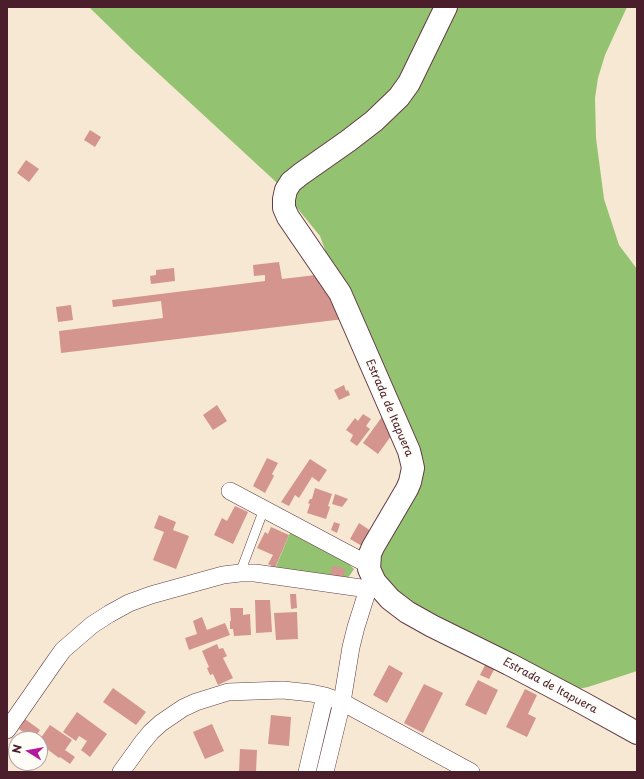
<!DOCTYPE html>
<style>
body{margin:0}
#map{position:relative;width:644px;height:779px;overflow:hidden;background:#f7e8d3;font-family:"Playpen Sans",sans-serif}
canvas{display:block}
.frame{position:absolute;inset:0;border:8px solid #4a1f2b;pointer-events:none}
.north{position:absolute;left:8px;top:731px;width:40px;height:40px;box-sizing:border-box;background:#fdfcf7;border:1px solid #b5a4a5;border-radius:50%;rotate:281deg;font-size:11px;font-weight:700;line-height:16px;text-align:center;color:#4a1f2b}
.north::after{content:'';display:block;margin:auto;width:14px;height:18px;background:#b5179e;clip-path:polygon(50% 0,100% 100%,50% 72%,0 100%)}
</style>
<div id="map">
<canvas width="644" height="779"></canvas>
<div class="frame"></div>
<div class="north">N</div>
</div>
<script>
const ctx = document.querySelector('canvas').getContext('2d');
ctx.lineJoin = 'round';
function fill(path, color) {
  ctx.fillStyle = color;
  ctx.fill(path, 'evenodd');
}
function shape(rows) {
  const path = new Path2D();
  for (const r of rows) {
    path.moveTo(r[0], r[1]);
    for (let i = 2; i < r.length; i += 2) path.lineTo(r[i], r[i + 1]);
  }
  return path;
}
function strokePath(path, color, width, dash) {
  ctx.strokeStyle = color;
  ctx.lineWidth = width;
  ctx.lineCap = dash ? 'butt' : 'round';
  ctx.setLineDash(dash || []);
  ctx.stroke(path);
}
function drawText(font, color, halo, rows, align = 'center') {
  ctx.font = font + ' "Playpen Sans",sans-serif';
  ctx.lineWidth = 4;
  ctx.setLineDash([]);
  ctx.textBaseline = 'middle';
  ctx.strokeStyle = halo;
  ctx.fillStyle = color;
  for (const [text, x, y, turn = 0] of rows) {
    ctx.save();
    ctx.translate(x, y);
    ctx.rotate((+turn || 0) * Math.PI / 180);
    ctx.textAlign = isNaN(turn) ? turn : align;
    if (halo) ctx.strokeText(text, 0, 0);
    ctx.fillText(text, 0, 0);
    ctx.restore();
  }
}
fill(shape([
 [89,7,627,7,605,55,598,78,595,98,596,138,604,199,619,245,637,269,637,671,588,687,569,691,415,608,389,587,375,563,412,487,320,236,275,181,134,51],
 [292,528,347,562,354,569,348,578,275,569]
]), '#93c270');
fill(shape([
 [90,130,101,137,95,147,84,140],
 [26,160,39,169,29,182,17,173],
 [279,262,282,279,316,275,344,319,61,353,59,331,163,318,161,301,113,307,112,300,265,281,265,275,254,276,253,265],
 [174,268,175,281,151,284,150,276,156,275,156,270],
 [71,305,73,320,58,322,56,307],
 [344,385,346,391,348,390,350,395,339,400,334,390],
 [217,405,227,421,213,430,203,415],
 [363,414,371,419,366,426,370,429,357,446,350,441,353,435,346,430,355,418,358,421],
 [384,414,391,430,389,434,391,436,378,454,363,443],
 [267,458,278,463,272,474,274,476,265,493,253,486],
 [310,459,327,470,319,482,312,477,299,498,295,495,289,506,281,502],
 [315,488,332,494,328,506,330,507,326,519,307,513,310,504,308,503,310,499,312,499],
 [335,494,348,499,342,507,332,504],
 [235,506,248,512,233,544,214,535,222,518,227,521],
 [159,515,176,522,173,530,189,536,176,569,153,560,164,532,154,528],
 [334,522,340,524,337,533,331,530],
 [359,523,371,531,362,546,350,539],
 [271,527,289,535,275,568,268,564,273,555,257,548,265,532,268,534],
 [332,566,345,568,343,580,330,578],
 [290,594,296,594,297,608,291,609],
 [255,600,270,600,272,632,256,633],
 [230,608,243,608,243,615,250,614,251,635,234,636,233,629,230,629,230,621,231,621],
 [297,612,298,639,276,640,274,613],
 [202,617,207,630,225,623,230,635,189,650,185,638,197,634,193,621],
 [217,644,219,649,223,648,227,656,223,658,233,678,218,685,213,674,210,675,207,668,209,667,202,651],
 [486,663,495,668,489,679,480,675],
 [389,665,403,673,387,703,373,695],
 [478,680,498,690,486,715,465,705],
 [424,684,443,693,423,733,404,723],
 [113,688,146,712,136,725,103,702],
 [525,689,537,695,528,714,536,718,527,737,506,727],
 [77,712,107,734,90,757,81,750,87,741,79,736,76,741,63,732],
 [271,715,291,717,289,746,268,744],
 [25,719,40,730,34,739,19,729],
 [212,724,224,751,205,759,193,732],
 [50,725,72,740,65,750,75,757,70,764,60,757,59,758,43,746,44,744,40,741,40,739],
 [240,749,257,750,256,772,239,772]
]), '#d3958d');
const service = shape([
 [240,573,264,509]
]);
const minor = shape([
 [230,491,369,565],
 [7,730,53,664,63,650,92,625,109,614,129,603,151,595,223,575,240,573,255,573,368,589],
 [121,772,142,743,151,732,161,723,183,708,196,702,228,692,283,690,311,693,325,696,342,702,471,772],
 [307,772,325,696],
 [325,772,342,702,351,647,356,627,368,589,375,582]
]);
const tertiary = shape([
 [446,7,409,83,399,97,374,121,348,141,301,174,291,182,286,190,284,199,284,208,288,217,340,293,409,451,411,459,413,468,410,482,407,489,373,547,370,554,369,569,375,582,390,599,407,612,432,626,509,664,581,702,637,733]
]);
strokePath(service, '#643d44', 10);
strokePath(minor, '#643d44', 18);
strokePath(tertiary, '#643d44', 24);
strokePath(service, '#fff', 9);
strokePath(minor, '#fff', 17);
strokePath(tertiary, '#fff', 22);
drawText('11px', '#4a1f2b', '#fdfcf7', [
 ["Estrada de Itapuera",389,408,67],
 ["Estrada de Itapuera",550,686,28]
]);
</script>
